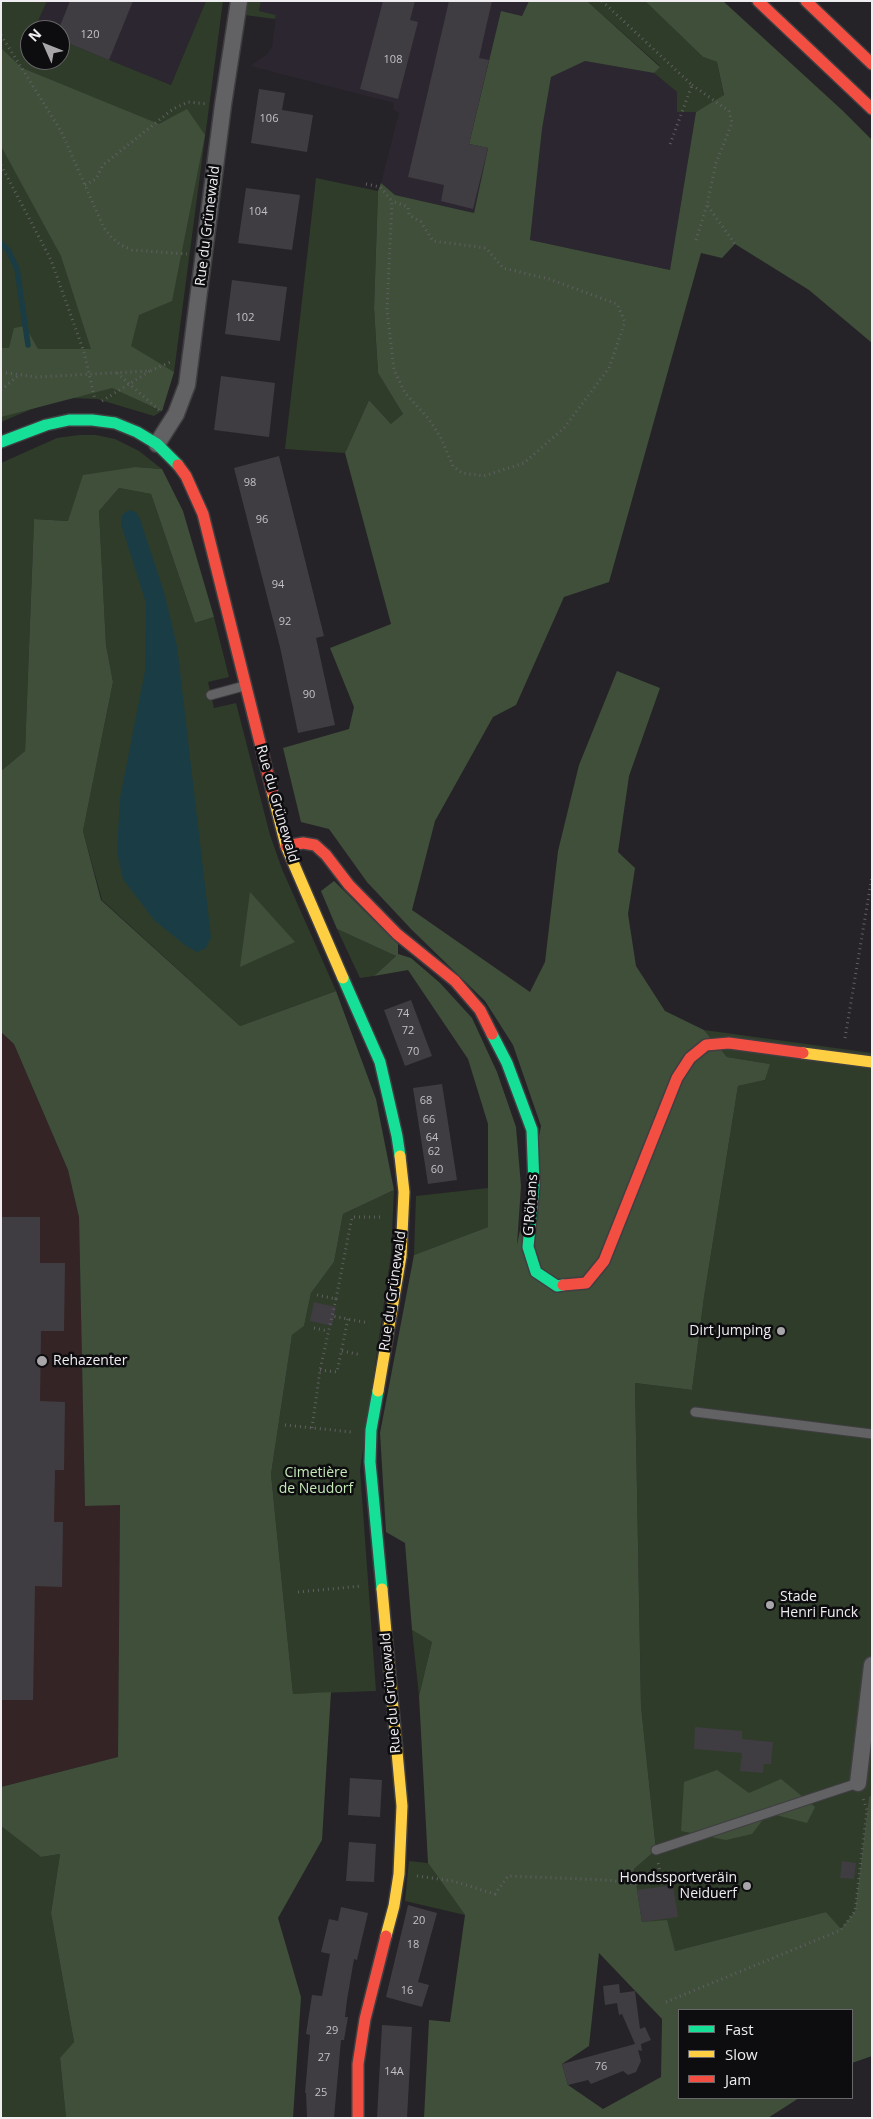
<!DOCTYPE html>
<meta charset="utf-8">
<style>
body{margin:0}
#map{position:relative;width:873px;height:2119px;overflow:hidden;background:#252327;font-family:"Open Sans",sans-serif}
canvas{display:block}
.frame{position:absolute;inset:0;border:2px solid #f0edf1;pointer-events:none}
.legend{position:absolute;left:678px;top:2009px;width:175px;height:90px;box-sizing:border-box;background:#0d0c0f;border:1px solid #686669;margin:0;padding:6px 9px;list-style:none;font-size:15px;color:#f0edf1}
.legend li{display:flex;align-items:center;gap:10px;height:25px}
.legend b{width:25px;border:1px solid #686669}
.north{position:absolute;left:20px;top:20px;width:50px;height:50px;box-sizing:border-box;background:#0d0c0f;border:1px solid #686669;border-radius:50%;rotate:314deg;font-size:14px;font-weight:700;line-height:20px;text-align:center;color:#f0edf1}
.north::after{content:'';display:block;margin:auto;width:18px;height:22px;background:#a9a6aa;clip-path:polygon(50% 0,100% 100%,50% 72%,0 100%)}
</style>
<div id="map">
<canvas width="873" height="2119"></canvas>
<div class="frame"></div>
<ul class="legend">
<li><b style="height:6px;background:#16e098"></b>Fast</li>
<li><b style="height:6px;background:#ffcf43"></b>Slow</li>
<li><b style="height:6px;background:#f24e42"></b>Jam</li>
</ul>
<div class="north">N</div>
</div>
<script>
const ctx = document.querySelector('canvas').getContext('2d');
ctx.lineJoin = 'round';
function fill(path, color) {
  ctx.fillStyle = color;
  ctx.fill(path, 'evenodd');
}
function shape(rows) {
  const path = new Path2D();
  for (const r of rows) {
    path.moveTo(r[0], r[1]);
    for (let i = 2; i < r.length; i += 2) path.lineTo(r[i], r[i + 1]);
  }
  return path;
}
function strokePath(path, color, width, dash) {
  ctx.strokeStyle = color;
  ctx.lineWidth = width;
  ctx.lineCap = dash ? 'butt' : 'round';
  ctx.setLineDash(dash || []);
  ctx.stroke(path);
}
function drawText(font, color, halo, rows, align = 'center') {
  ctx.font = font + ' "Open Sans",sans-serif';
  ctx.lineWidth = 5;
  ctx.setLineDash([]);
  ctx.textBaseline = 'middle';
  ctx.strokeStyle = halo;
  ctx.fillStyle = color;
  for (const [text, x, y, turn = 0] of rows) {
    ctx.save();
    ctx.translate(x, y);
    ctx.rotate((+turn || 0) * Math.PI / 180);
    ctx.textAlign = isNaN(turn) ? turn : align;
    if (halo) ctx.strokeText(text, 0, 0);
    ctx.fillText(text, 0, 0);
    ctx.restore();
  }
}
fill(shape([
 [47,1,206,1,171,85,60,40,60,30,34,30],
 [261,1,529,1,522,16,501,11,469,144,488,148,474,213,395,195,381,183,399,113,393,109,394,103,250,66,266,55,272,47,276,15,259,11],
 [585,61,654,73,677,92,677,112,696,112,670,270,530,240,542,129,551,77]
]), '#2c2630');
fill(shape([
 [1,1032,14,1044,68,1170,79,1217,85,1506,120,1504,118,1757,1,1787]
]), '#352426');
fill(shape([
 [1,1,47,1,34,30,30,30,30,39,26,49,30,51,30,60,60,60,60,40,171,85,206,1,223,1,174,372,162,411,154,416,97,399,69,398,32,409,1,422],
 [248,1,261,1,259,11,276,15,275,19,245,15],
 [587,1,645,1,703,57,717,62,724,96,696,112,677,112,677,92,654,73,660,66],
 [316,178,378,191,374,308,378,373,403,414,392,425,369,400,345,453,285,449],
 [79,435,96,435,115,439,139,451,162,469,136,467,68,521,34,519,25,751,1,771,1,463,57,438],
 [119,488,151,494,195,623,214,617,229,677,208,682,214,708,236,703,270,835,282,869,336,991,240,1026,102,900,83,831,113,682,106,645,99,511],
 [337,929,396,956,374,976,360,978],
 [704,1030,872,1053,872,1795,869,1798,855,1911,841,1930,826,1912,675,1951,642,1922,634,1869,656,1850,641,1706,635,1383,692,1390,704,1297,738,1086,765,1080,769,1064,727,1057],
 [488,1188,488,1227,414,1255,416,1196],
 [394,1190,391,1254,360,1470,376,1691,293,1694,271,1474,292,1335,304,1326,311,1293,334,1262,343,1214],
 [412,1630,432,1642,419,1696],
 [1,1826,41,1857,60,1854,51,1913,74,2042,60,2059,66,2118,1,2118],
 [409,1861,428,1863,465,1915,405,1901]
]), '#2f3c2a');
fill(shape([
 [529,1,587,1,660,67,654,73,585,61,551,77,542,129,530,240,670,270,696,112,724,95,717,62,703,57,645,1,723,1,843,111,872,140,872,343,809,290,735,244,722,258,701,253,609,582,564,597,516,705,493,717,435,821,412,910,530,992,545,962,558,851,579,765,617,671,660,688,629,776,618,852,635,868,628,914,636,966,665,1011,704,1030,727,1057,770,1064,765,1080,738,1086,704,1297,692,1390,635,1383,641,1706,656,1850,634,1869,642,1922,667,1920,675,1951,826,1912,841,1929,855,1911,869,1797,872,1795,872,2056,852,2063,852,2010,679,2010,679,2098,799,2098,768,2118,424,2118,429,2020,450,2022,465,1915,428,1863,419,1696,432,1642,412,1630,405,1543,386,1532,380,1433,414,1255,488,1227,488,1124,468,1059,408,970,374,976,396,956,337,929,321,891,334,881,398,944,398,954,411,958,440,983,472,1018,497,1072,516,1127,521,1186,517,1245,541,1126,513,1045,485,1001,411,929,367,882,329,829,301,822,283,748,349,729,354,707,330,648,391,624,345,453,369,400,391,424,403,414,378,373,374,308,378,191,381,183,395,195,474,213,488,148,469,144,501,11,522,16],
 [599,1953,662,2019,661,2077,603,2109,568,2085,562,2064,589,2046],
 [1,48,22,68,159,124,187,109,205,135,172,301,139,315,131,346,174,372,162,411,112,388,1,417,1,348,9,348,14,328,25,326,38,349,91,349,61,256,1,146],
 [136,467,162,469,183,511,214,617,195,623,151,494,119,488,99,511,106,645,113,682,83,831,101,900,240,1026,336,991,376,1099,394,1190,343,1214,334,1262,311,1293,304,1326,292,1335,271,1474,293,1694,331,1692,322,1840,278,1918,301,1997,293,2118,66,2118,60,2058,74,2042,51,1913,60,1854,41,1857,1,1826,1,1787,118,1757,120,1505,85,1506,79,1217,68,1170,14,1044,1,1032,1,771,25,751,34,519,68,521,83,475],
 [250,892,295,942,240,967],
 [717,1770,749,1793,781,1779,815,1807,807,1823,768,1813,752,1834,726,1840,681,1831,684,1782]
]), '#3f4f3a');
fill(shape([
 [131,510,137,513,140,519,164,592,177,646,211,937,206,948,197,952,186,946,154,920,123,879,117,852,120,798,145,671,146,603,121,524,121,517,125,512]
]), '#1a3c44');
strokePath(shape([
 [1,243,8,250,17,269,28,345]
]), '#1a3c44', 5.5);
fill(shape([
 [70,1,133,1,109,60,60,40,60,26],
 [383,1,415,1,410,20,418,22,398,99,360,89],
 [449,1,492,1,479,58,489,60,469,144,488,148,473,209,441,201,444,185,408,177],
 [259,89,285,93,282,110,313,115,307,152,251,143],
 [246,188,300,195,292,250,238,243],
 [232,280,287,287,280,341,225,334],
 [221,376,275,383,269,437,214,430],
 [279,456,324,636,316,638,335,725,298,733,280,647,234,468],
 [411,1000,432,1056,405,1066,384,1010],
 [442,1084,457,1180,428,1184,413,1088],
 [1,1217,40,1217,40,1263,65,1263,64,1331,41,1331,40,1401,65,1402,64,1470,55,1470,54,1522,63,1522,62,1587,35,1586,33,1700,1,1700],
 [314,1302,336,1307,332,1326,310,1321],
 [695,1727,742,1731,742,1739,773,1742,771,1764,764,1764,763,1773,740,1771,742,1753,694,1749],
 [350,1778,382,1780,380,1817,348,1815],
 [349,1842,376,1844,374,1882,346,1881],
 [842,1861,856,1863,854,1879,840,1878],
 [673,1885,678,1917,642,1922,637,1890],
 [408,1905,437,1913,418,1982,429,1985,422,2007,386,1997],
 [341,1907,368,1913,357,1960,354,1959,347,2000,345,2017,348,2017,344,2040,341,2040,334,2118,307,2118,306,2093,305,2093,310,2035,306,2034,312,1995,322,1996,330,1954,321,1952,329,1919,338,1921],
 [619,1984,620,1993,635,1991,640,2029,645,2027,651,2040,641,2044,642,2051,638,2050,641,2061,636,2072,628,2075,623,2071,591,2084,588,2080,568,2085,562,2064,635,2044,622,2014,619,2015,617,2003,605,2005,603,1986],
 [382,2025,412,2027,407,2118,377,2118]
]), '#3f3d41');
const lane = shape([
 [211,695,244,686],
 [695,1412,872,1434],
 [656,1850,858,1783]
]);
const street = shape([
 [157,444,176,414,187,385,223,105,239,1],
 [858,1783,872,1665]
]);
const fast = shape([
 [1,442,46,425,69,420,92,420,115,423,137,432,157,444,178,465],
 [343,978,380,1062,397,1136,400,1156],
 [492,1034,507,1063,532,1130,534,1186,528,1247,536,1272,557,1286,563,1285],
 [378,1391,371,1430,370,1462,382,1589]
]);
const slow = shape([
 [272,791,286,846,343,978],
 [803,1053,872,1062],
 [378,1391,401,1256,404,1192,400,1156],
 [382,1589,402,1806,399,1874,394,1906,386,1936]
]);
const jam = shape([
 [758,1,872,109],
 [806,1,872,64],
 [178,465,186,476,203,514,272,791],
 [286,846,303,843,315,845,326,855,349,885,397,934,455,981,480,1010,492,1034],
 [563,1285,586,1283,604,1261,677,1078,690,1058,706,1045,729,1043,803,1053],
 [358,2118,358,2064,365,2019,386,1936]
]);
strokePath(lane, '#3f3e41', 11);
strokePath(street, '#3f3e41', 19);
strokePath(fast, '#3f3e41', 14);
strokePath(slow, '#3f3e41', 14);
strokePath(jam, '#3f3e41', 14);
strokePath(shape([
 [602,1,692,85,669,147],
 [1,35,61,131,104,228,112,238,121,245,132,250,187,254],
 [692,85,729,111,732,123,716,163,707,205,735,244],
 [1,165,51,260,84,352,95,400],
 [366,184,380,187,392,201,387,310,394,370,405,393,428,418,441,438,453,466,462,473,484,476,524,463,564,428,609,368,625,322,617,304,549,279,503,268,486,248,433,241,421,222,409,215,408,207,392,201],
 [85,185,96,179,103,165,173,109,188,102,208,104],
 [696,240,707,205],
 [1,372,36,377,150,371,173,361],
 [117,373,160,411],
 [1,390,19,375],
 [102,401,150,371],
 [845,1038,872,876],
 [317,1295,336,1299,352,1217,384,1217],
 [336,1299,332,1316,369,1323],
 [314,1328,328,1331],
 [342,1351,361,1355],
 [320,1370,337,1372,348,1319],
 [285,1425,351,1432],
 [312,1428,320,1370,332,1316],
 [298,1592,362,1586],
 [417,1876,453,1881,495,1894,508,1876,608,1880,636,1884,661,1877,658,1862],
 [666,2002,841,1930,855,1911,867,1810,863,1798]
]), '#615f62', 3, [1, 4]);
strokePath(lane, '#626163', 9);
strokePath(street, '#626163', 16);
strokePath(fast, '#16e098', 11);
strokePath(slow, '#ffcf43', 11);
strokePath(jam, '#f24e42', 11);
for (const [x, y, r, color] of [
 [781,1331,5,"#a9a6aa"],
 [42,1361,6,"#a9a6aa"],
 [770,1605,5,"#a9a6aa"],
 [747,1886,5,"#a9a6aa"]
]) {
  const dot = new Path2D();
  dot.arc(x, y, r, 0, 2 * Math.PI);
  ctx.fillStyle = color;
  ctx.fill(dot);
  strokePath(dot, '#0d0c0f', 2);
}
drawText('11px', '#c4c1c5', null, [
 ["120",90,35],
 ["108",393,60],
 ["106",269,119],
 ["104",258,212],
 ["102",245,318],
 ["98",250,483],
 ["96",262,520],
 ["94",278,585],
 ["92",285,622],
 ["90",309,695],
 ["74",403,1014],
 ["72",408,1031],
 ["70",413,1052],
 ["68",426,1101],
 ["66",429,1120],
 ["64",432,1138],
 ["62",434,1152],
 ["60",437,1170],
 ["20",419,1921],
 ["18",413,1945],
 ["16",407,1991],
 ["29",332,2031],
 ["27",324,2058],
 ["76",601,2067],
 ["14A",394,2072],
 ["25",321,2093]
]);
drawText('14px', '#f0edf1', '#0d0c0f', [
 ["Rue du Grünewald",208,226,-83],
 ["Rue du Grünewald",277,804,74],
 ["G'Röhans",531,1205,-86],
 ["Rue du Grünewald",393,1291,-82],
 ["Rue du Grünewald",391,1693,-95]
]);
drawText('14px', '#f0edf1', '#0d0c0f', [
 ["Dirt Jumping",771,1331],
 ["Rehazenter",53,1361,"left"],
 ["Stade",780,1597,"left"],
 ["Henri Funck",780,1613,"left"],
 ["Hondssportveräin",737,1878],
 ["Neiduerf",737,1894]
], 'right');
drawText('14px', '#c5e9b9', '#0d0c0f', [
 ["Cimetière",316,1473],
 ["de Neudorf",316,1489]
]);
</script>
